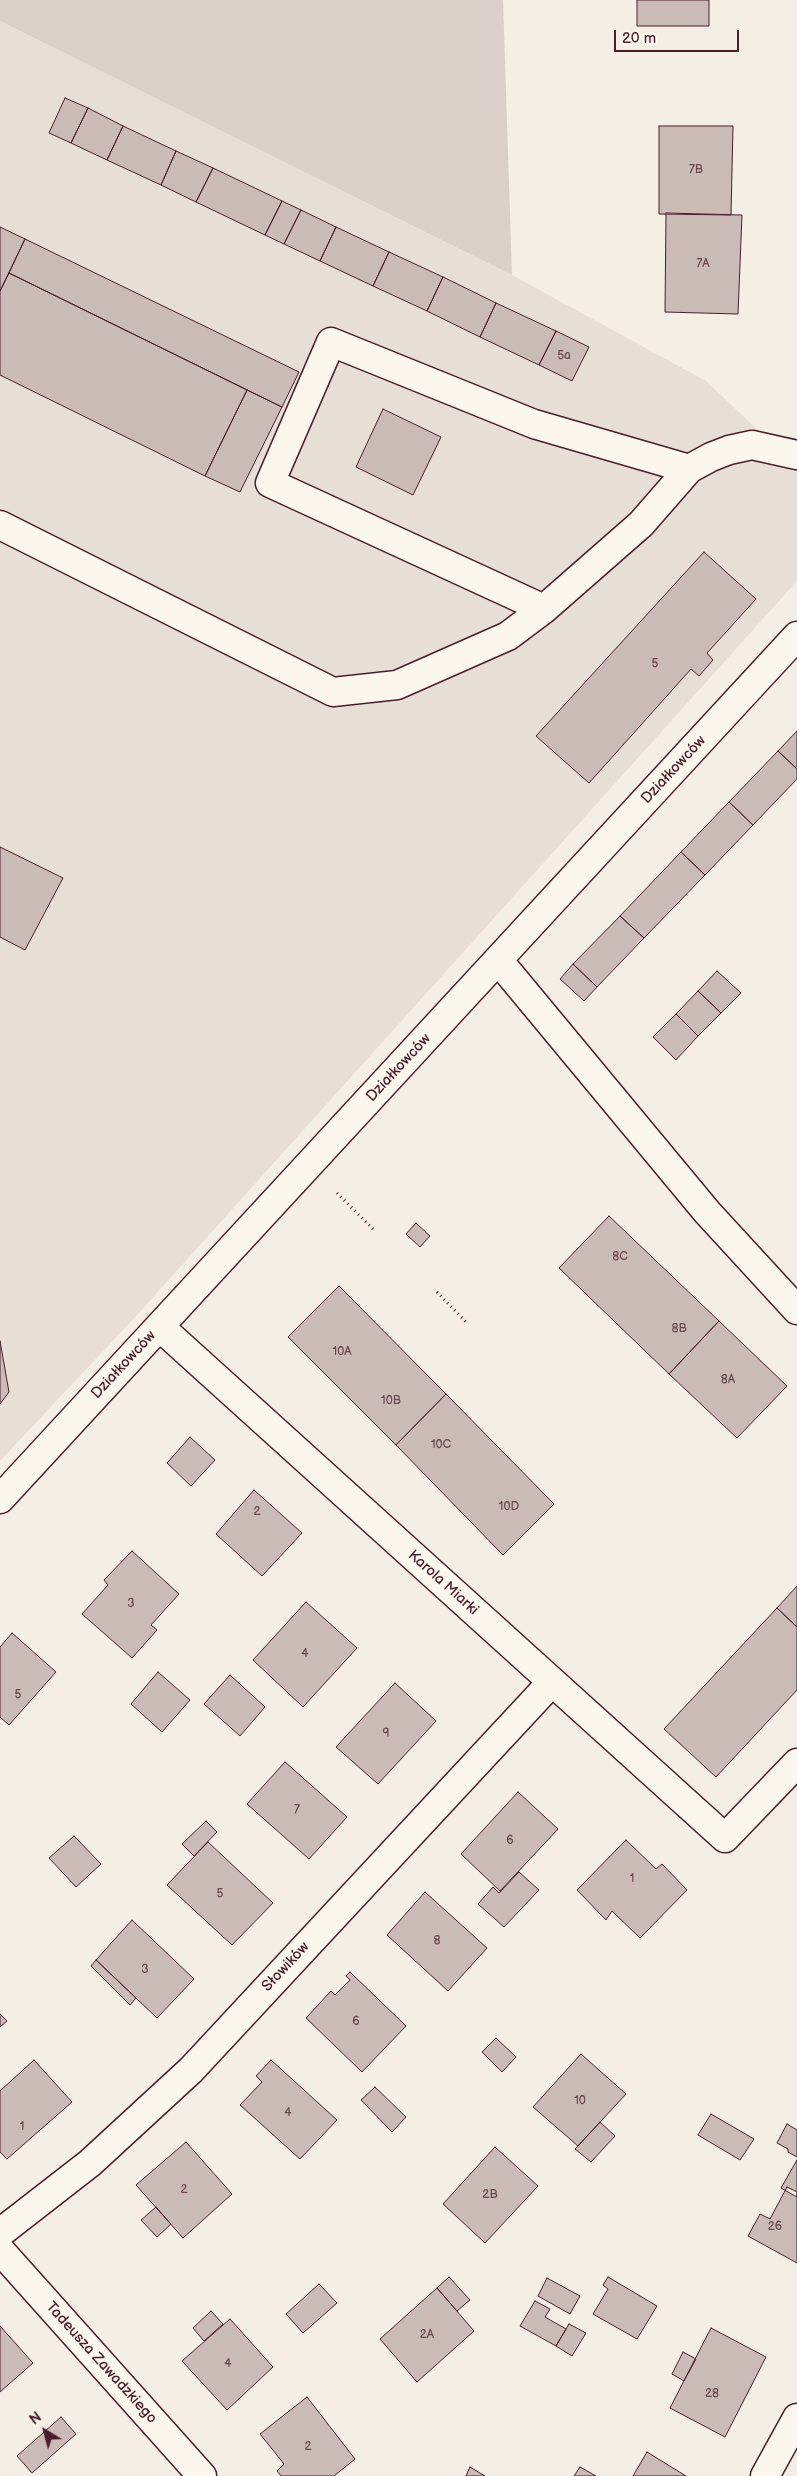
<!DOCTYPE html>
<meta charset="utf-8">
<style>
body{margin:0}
#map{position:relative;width:797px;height:2476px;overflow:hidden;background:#f4eee4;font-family:"Balsamiq Sans",sans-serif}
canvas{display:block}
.north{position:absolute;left:20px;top:2406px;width:50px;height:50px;-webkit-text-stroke:4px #fbf7ec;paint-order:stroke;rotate:323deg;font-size:14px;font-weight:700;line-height:20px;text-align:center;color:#4a1f2b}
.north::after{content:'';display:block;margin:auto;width:18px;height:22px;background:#4a1f2b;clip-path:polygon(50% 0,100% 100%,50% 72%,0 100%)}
.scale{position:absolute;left:614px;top:30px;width:125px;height:22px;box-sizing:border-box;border:2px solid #4a1f2b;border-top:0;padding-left:6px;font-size:15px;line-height:18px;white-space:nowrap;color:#4a1f2b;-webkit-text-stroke:4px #fbf7ec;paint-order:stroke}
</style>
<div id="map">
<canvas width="797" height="2476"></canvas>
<div class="north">N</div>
<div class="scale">20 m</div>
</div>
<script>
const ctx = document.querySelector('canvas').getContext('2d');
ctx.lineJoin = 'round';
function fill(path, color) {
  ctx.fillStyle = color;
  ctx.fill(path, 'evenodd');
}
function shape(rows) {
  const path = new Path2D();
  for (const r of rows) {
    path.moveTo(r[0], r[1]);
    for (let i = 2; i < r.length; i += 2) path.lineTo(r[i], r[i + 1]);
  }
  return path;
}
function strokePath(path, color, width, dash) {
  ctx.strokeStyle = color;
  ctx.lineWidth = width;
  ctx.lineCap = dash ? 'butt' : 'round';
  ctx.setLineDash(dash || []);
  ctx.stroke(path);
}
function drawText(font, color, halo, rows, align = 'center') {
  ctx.font = font + ' "Balsamiq Sans",sans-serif';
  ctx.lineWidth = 4;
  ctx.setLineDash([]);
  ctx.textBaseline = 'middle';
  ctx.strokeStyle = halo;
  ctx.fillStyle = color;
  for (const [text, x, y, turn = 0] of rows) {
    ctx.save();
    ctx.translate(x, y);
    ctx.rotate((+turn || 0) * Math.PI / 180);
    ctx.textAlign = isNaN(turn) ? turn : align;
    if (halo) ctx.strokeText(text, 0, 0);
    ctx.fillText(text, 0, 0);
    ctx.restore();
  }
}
fill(shape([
 [0,21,512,275,706,381,797,467,797,581,137,1315,0,1461]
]), '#e7dfd6');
fill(shape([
 [0,0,503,0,512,275,0,21]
]), '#dbd0c9');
const building = shape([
 [637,0,709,0,709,26,637,26,637,0],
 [65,98,88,108,71,143,49,133,65,98],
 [88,108,123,126,107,160,71,143,88,108],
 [123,126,176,151,161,185,107,160,123,126],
 [659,126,733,126,731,215,659,214,659,126],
 [176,151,213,168,196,202,161,185,176,151],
 [213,168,282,201,265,235,196,202,213,168],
 [282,201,301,210,284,244,265,235,282,201],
 [301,210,336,227,320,261,284,244,301,210],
 [666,213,742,215,738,314,665,312,666,213],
 [0,227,25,239,0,291,0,227],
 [336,227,389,252,373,286,320,261,336,227],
 [25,239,299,372,282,407,9,273,25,239],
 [389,252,443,277,427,311,373,286,389,252],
 [9,273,247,390,205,476,0,375,0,291,9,273],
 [443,277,496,303,480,337,427,311,443,277],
 [496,303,556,331,539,365,480,337,496,303],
 [556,331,589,347,572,381,539,365,556,331],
 [247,390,282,407,240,492,205,476,247,390],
 [383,409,441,437,413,495,356,467,383,409],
 [704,552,756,599,707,653,713,660,699,676,691,669,589,783,536,736,704,552],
 [797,731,797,769,778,751,797,731],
 [778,751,797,769,797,779,753,825,729,802,778,751],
 [729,802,753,825,705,875,681,852,729,802],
 [0,847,63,878,25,950,0,937,0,847],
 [681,852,705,875,644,938,620,916,681,852],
 [620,916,644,938,597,987,573,964,620,916],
 [573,964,597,987,584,1001,560,979,573,964],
 [717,971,741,993,721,1013,698,991,717,971],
 [698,991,721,1013,698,1036,676,1014,698,991],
 [676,1014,698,1036,676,1060,653,1037,676,1014],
 [609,1216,719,1321,669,1374,559,1268,609,1216],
 [416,1223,430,1236,420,1247,406,1234,416,1223],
 [339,1286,446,1394,396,1445,288,1337,339,1286],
 [719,1321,787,1386,737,1438,669,1374,719,1321],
 [0,1341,9,1392,0,1404,0,1341],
 [446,1394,554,1504,503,1555,396,1445,446,1394],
 [190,1437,215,1460,191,1486,167,1463,190,1437],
 [254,1490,302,1533,262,1576,216,1534,254,1490],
 [132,1551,179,1594,151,1625,157,1630,132,1658,82,1614,108,1585,104,1580,132,1551],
 [797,1586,797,1627,777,1608,797,1586],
 [306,1602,357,1648,303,1707,253,1660,306,1602],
 [777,1608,797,1627,797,1690,716,1777,664,1729,777,1608],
 [12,1633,56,1672,9,1725,0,1717,0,1647,12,1633],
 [158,1672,190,1700,162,1732,131,1704,158,1672],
 [230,1675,265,1707,240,1736,204,1704,230,1675],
 [395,1683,436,1721,378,1784,336,1747,395,1683],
 [285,1762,347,1817,309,1859,247,1804,285,1762],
 [518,1792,558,1829,500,1891,461,1854,518,1792],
 [206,1821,217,1832,194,1856,182,1844,206,1821],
 [74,1836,101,1864,76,1887,49,1858,74,1836],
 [626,1840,656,1869,662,1864,687,1890,640,1938,612,1911,606,1920,577,1890,626,1840],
 [208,1842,273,1903,232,1945,167,1885,208,1842],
 [519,1872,539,1890,504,1927,478,1904,493,1887,499,1893,519,1872],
 [425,1892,487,1948,448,1991,387,1935,425,1892],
 [132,1920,194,1979,157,2018,96,1960,132,1920],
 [96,1960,136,1998,130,2005,91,1966,96,1960],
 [350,1972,406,2026,362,2072,306,2018,331,1991,335,1995,350,1980,346,1976,350,1972],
 [0,2014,7,2021,0,2027,0,2014],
 [496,2038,516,2057,502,2072,482,2052,496,2038],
 [581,2054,626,2094,578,2146,533,2107,581,2054],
 [34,2060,72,2102,7,2159,0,2152,0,2091,34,2060],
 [271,2060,337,2120,300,2159,240,2105,262,2082,256,2076,271,2060],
 [375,2087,406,2117,392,2132,361,2100,375,2087],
 [711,2114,754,2139,740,2160,698,2135,711,2114],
 [600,2122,615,2136,591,2162,575,2149,600,2122],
 [787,2124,797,2130,797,2157,788,2152,788,2149,777,2143,787,2124],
 [186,2142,232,2194,183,2238,136,2185,186,2142],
 [495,2147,538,2186,485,2243,443,2204,495,2147],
 [797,2160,797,2197,781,2188,797,2160],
 [787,2187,797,2192,797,2263,748,2236,760,2214,770,2219,787,2187],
 [156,2207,171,2224,157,2237,141,2220,156,2207],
 [449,2277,470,2300,457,2311,437,2288,449,2277],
 [608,2277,657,2306,637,2339,593,2314,608,2289,603,2285,608,2277],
 [547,2278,580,2296,570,2314,538,2296,547,2278],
 [319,2284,337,2303,303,2333,286,2314,319,2284],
 [437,2288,474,2331,417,2382,380,2339,437,2288],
 [535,2301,550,2309,545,2317,566,2329,556,2346,520,2326,535,2301],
 [211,2311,223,2324,204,2341,193,2328,211,2311],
 [230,2319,273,2367,227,2410,182,2361,230,2319],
 [569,2324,586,2333,572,2356,556,2346,569,2324],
 [0,2326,33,2363,0,2392,0,2326],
 [711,2328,766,2357,725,2437,670,2408,711,2328],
 [683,2352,696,2359,684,2381,672,2374,683,2352],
 [307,2397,355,2459,334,2476,281,2476,277,2471,284,2464,260,2434,307,2397],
 [61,2417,76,2434,32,2473,17,2456,61,2417],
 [647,2452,686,2476,633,2476,647,2452],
 [470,2467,485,2476,466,2476,470,2467],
 [580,2467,596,2476,574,2476,580,2467]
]);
fill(building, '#cabbb6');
strokePath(building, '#4a1f2b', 1);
const minor = shape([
 [0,525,333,692,397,685,508,636,544,609,641,524,689,469,711,457,729,450,752,445,797,455],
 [544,609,270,483,331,342,534,424,689,469],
 [498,960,707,1212,797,1310],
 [160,1327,725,1838,797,1763],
 [0,1499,797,636],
 [0,2233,90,2163,191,2070,552,1682],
 [0,2250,202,2476],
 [765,2476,797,2418]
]);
strokePath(minor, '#4a1f2b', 31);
strokePath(shape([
 [337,1193,374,1230],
 [437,1292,466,1322]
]), '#4a1f2b', 3, [1, 4]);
strokePath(minor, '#fbf7ec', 28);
drawText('12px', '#6a464e', null, [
 ["7B",696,170],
 ["7A",703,264],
 ["5a",564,356],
 ["5",655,664],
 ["8C",620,1257],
 ["8B",679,1329],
 ["10A",342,1352],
 ["8A",728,1380],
 ["10B",391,1401],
 ["10C",441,1445],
 ["10D",509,1507],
 ["2",257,1512],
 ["3",131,1604],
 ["4",305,1654],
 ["5",18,1695],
 ["9",386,1734],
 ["7",297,1810],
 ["6",510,1841],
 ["1",632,1879],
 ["5",220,1894],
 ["8",437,1941],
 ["3",145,1970],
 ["6",356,2022],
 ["10",580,2101],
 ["4",288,2113],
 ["1",22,2127],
 ["2",184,2190],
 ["2B",490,2195],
 ["26",775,2227],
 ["2A",427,2335],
 ["4",228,2364],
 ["28",712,2394],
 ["2",308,2447]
]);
drawText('15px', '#4a1f2b', '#fbf7ec', [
 ["Działkowców",674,770,-47],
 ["Działkowców",399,1068,-47],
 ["Działkowców",124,1365,-47],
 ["Karola Miarki",443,1583,42],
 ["Słowików",286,1967,-47],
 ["Tadeusza Zawadzkiego",101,2363,48]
]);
</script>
